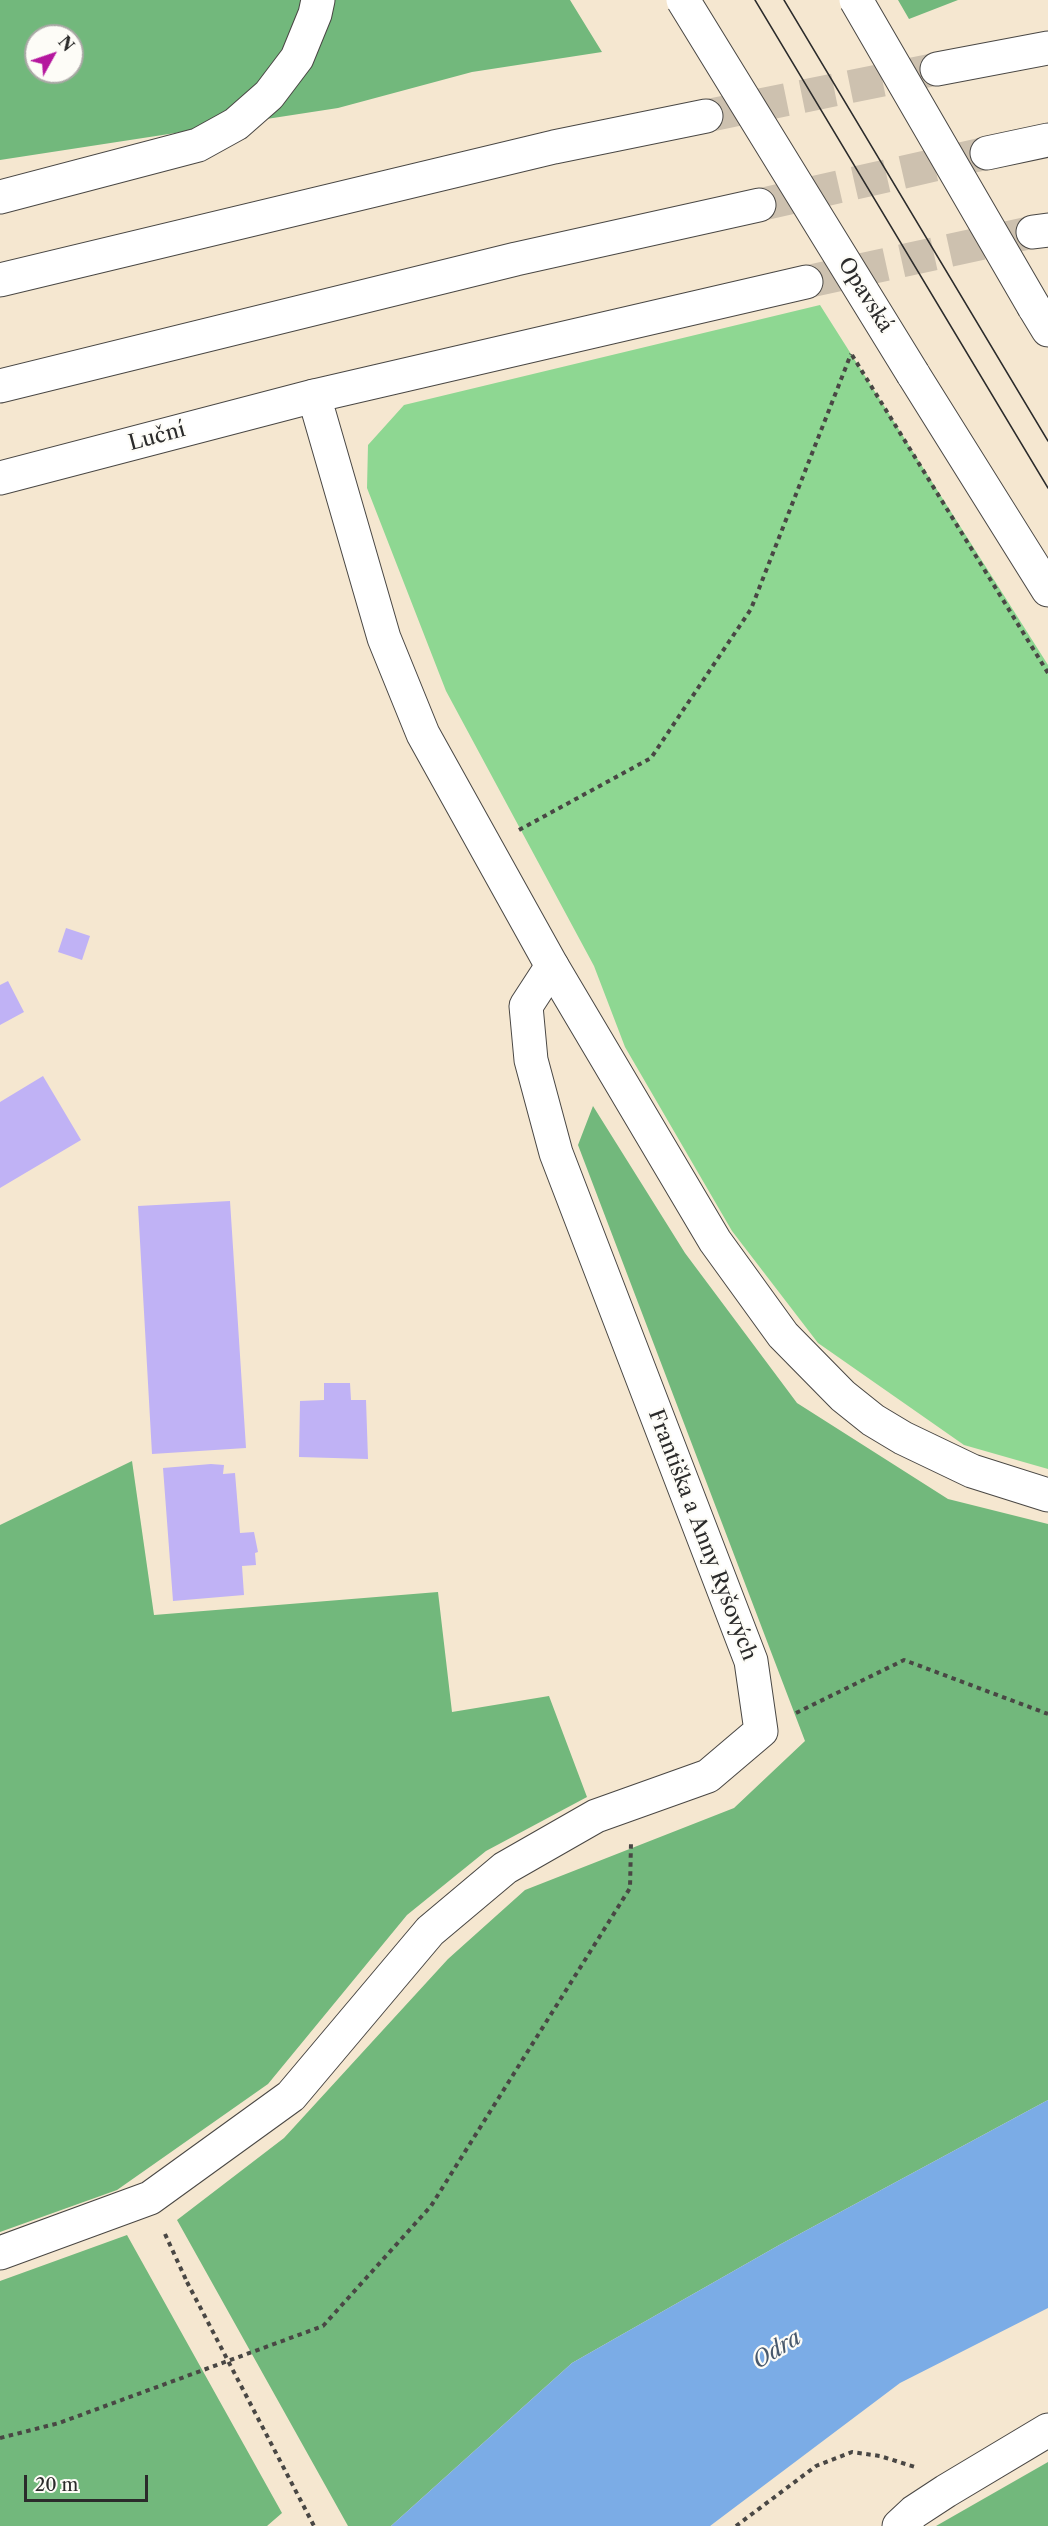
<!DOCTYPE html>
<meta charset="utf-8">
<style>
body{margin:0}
#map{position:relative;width:1048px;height:2526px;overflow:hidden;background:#f5e7d0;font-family:"Libre Caslon Text",serif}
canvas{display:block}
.north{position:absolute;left:24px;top:24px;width:60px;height:60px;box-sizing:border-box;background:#fdfcf7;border:2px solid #a9a8a5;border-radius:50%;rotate:50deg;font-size:16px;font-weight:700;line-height:24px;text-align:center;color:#2b2b2b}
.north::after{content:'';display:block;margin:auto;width:21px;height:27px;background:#b5179e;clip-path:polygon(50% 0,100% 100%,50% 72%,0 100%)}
.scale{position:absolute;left:24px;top:2475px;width:124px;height:27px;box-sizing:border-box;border:3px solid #2b2b2b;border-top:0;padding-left:8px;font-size:18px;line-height:21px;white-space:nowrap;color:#2b2b2b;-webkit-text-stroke:4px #fdfcf7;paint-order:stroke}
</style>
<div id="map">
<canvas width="1048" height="2526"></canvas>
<div class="north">N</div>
<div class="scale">20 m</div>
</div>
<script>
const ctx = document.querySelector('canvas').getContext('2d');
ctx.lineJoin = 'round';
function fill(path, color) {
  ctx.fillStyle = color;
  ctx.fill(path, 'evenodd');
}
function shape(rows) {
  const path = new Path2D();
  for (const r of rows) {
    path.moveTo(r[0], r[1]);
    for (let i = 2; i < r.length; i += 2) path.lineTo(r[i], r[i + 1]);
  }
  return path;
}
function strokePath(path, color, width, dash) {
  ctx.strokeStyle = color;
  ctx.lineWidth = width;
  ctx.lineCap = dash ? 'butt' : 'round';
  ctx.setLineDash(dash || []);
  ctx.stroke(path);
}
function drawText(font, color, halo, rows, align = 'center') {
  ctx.font = font + ' "Libre Caslon Text",serif';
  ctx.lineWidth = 4.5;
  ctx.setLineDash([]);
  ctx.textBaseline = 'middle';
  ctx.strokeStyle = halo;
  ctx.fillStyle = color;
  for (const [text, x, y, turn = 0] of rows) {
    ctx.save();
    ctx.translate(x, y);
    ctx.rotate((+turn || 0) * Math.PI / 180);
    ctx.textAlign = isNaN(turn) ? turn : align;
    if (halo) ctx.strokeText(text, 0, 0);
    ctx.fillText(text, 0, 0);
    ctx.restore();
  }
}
fill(shape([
 [820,305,1048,665,1048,1469,964,1445,818,1343,732,1231,625,1047,594,966,446,691,367,488,368,445,404,405]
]), '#8ed792');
fill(shape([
 [0,0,570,0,602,52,472,72,338,108,0,160],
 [36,36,72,36,72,72,36,72],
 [898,0,958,0,909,19],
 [593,1106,685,1253,797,1403,948,1499,1048,1524,1048,2100,781,2244,572,2363,391,2526,348,2526,177,2220,284,2138,448,1959,525,1890,734,1808,805,1741,578,1145],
 [132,1461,154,1615,438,1592,452,1712,549,1696,587,1797,486,1851,407,1915,268,2084,117,2190,0,2232,0,1525],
 [127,2235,282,2513,267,2526,0,2526,0,2281],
 [1048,2462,1048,2526,936,2526]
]), '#72b87c');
fill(shape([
 [1048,2100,1048,2308,900,2383,710,2526,391,2526,572,2363,781,2244]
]), '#7bace6');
fill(shape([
 [66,928,90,936,82,960,58,952],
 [8,981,24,1012,0,1025,0,985],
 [43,1076,81,1140,0,1188,0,1102],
 [230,1201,246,1448,152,1454,138,1206],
 [324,1383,350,1383,351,1400,366,1400,368,1459,299,1457,300,1401,324,1400],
 [211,1464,224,1465,223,1474,235,1473,240,1533,254,1532,258,1552,255,1553,256,1565,242,1566,244,1595,173,1601,163,1468]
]), '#c0b2f5');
strokePath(shape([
 [806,282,1033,232]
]), '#cdc1af', 33, [33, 16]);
strokePath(shape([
 [706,116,937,69],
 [759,205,987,153]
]), '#cdc1af', 33, [33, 16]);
const minor = shape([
 [0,197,198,145,236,124,269,95,297,58,315,14,318,0],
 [0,478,314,396],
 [0,2253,150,2198,291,2096,430,1931,505,1868,596,1816,708,1776,761,1731,751,1661,556,1153,531,1060,526,1006,552,966],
 [899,2526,914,2512,946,2491,1048,2430]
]);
const major = shape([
 [1033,232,1048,230],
 [806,282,314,396,384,638,423,734,552,966,715,1241,783,1335,843,1396,873,1420,903,1438,972,1471,1048,1495],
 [1034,307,1048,330],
 [913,374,1048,590]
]);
const highway = shape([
 [937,69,1048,48],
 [987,153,1048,140],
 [0,280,554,147,706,116],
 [0,386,516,259,759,205]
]);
strokePath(minor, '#494744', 35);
strokePath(major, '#494744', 35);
strokePath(highway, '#494744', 35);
strokePath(shape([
 [852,355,1048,673],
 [519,830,651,758,751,609,851,354],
 [796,1713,904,1660,1048,1714],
 [165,2234,187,2282],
 [0,2438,59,2423,323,2326,431,2206,630,1888,631,1843],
 [736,2526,816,2466,852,2452,880,2456,915,2467]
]), '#494744', 4, [4.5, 4.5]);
strokePath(minor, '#fff', 33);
strokePath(major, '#fff', 33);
strokePath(highway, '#fff', 33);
strokePath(shape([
 [755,0,1048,488],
 [784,0,1048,441]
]), '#2b2b2b', 1.5);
const majorBridge = shape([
 [683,0,913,374],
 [856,0,1034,307]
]);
strokePath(majorBridge, '#494744', 35, []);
strokePath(shape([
 [187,2282,314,2526]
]), '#494744', 4, [4.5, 4.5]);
strokePath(majorBridge, '#fff', 33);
drawText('21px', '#2b2b2b', '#fdfcf7', [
 ["Opavská",865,295,58],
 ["Luční",157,437,-15],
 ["Františka a Anny Ryšových",702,1535,69]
]);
drawText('italic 22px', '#47586c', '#fdfcf7', [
 ["Odra",777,2350,-32]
]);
</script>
